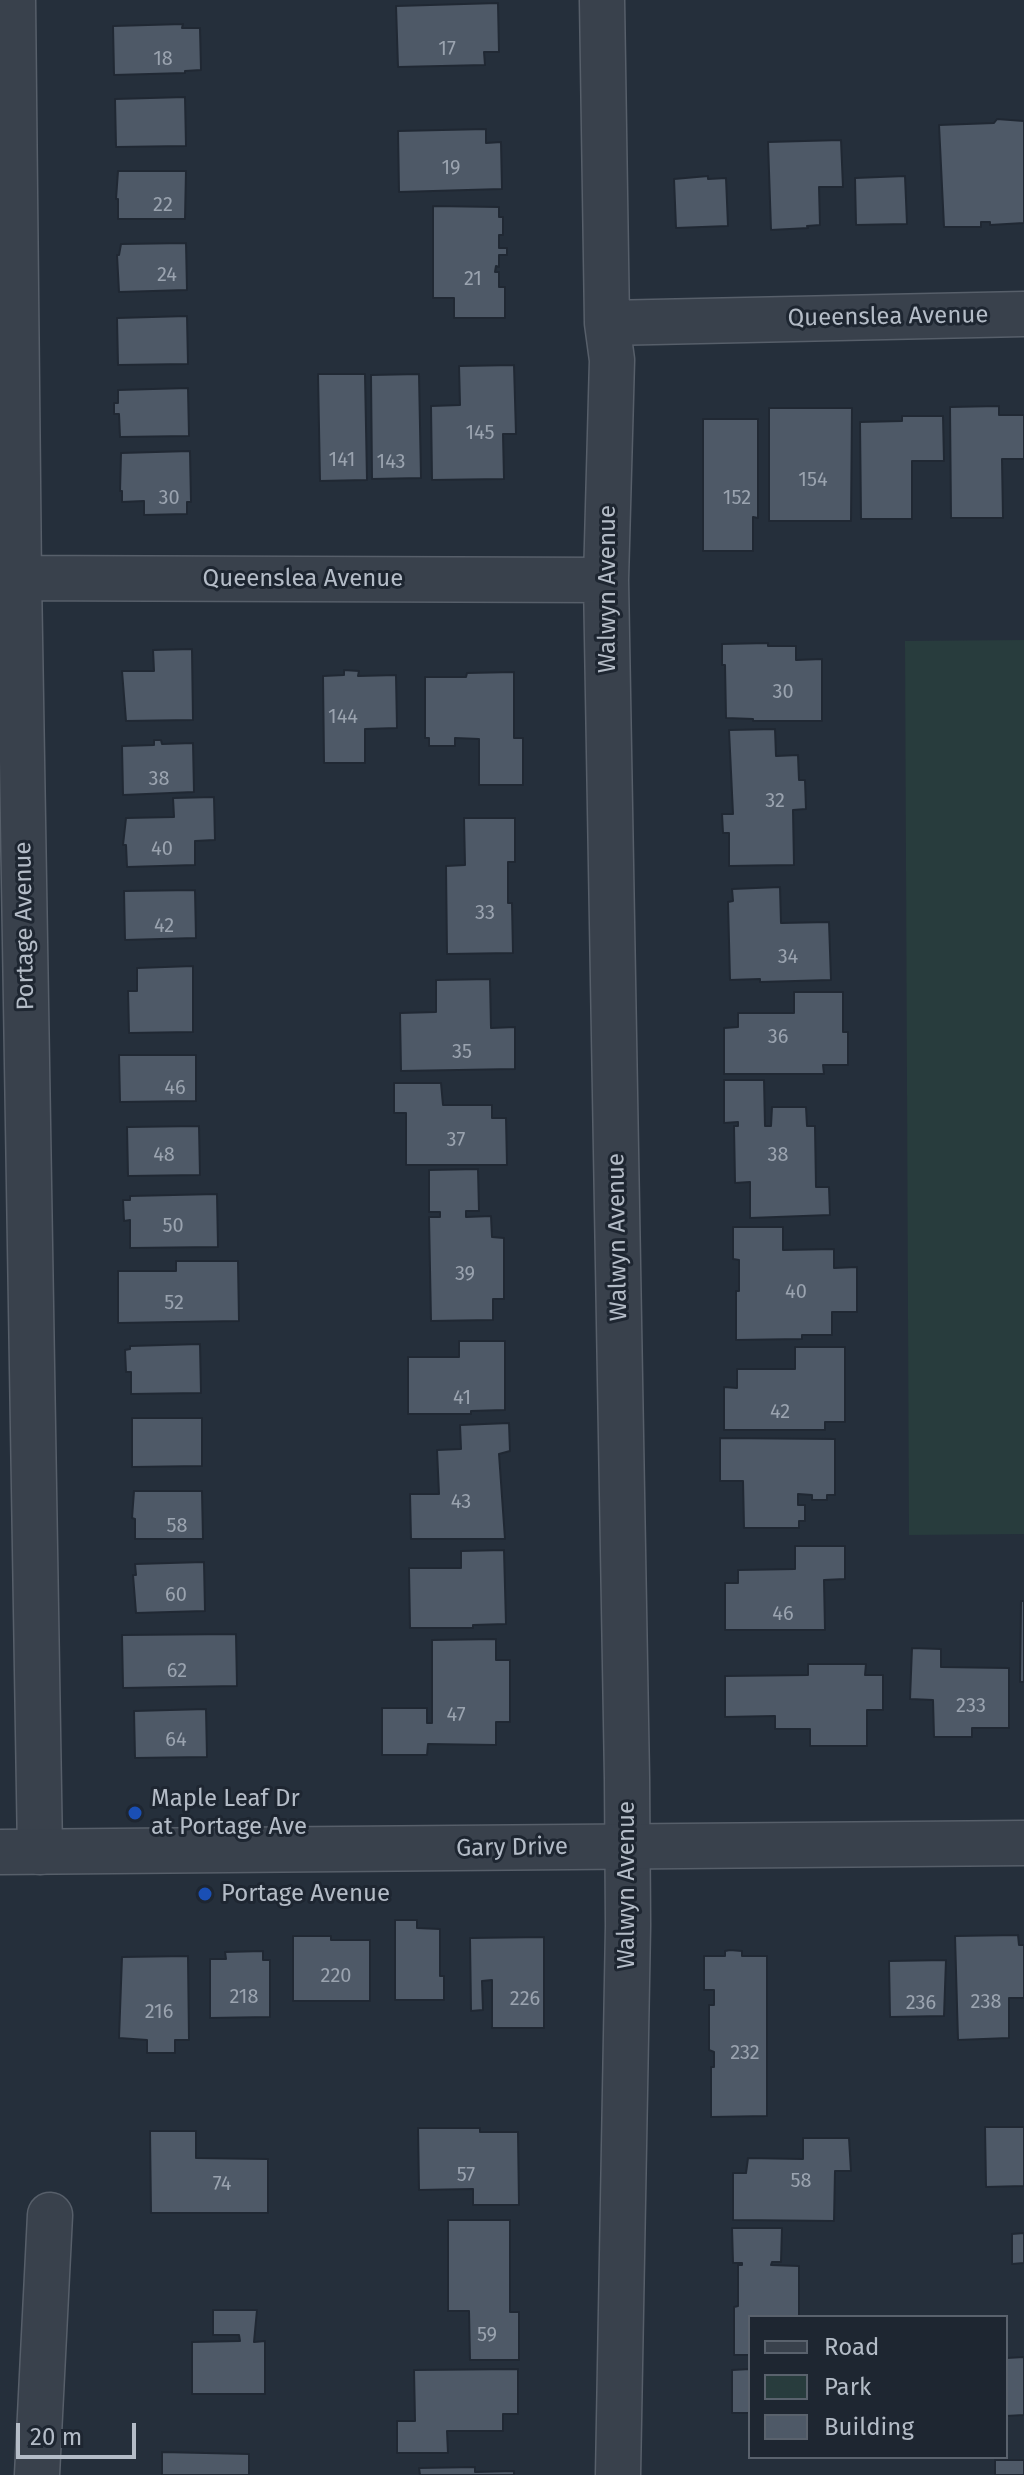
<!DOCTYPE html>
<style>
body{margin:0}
#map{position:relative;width:1024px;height:2475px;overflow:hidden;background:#252f3b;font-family:"Fira Sans",sans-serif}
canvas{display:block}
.legend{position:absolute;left:748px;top:2315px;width:260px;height:144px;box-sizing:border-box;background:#1e2631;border:2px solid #5a626d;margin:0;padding:10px 14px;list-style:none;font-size:24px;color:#b4bcc7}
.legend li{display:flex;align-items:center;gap:16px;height:40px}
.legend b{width:40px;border:2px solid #5a626d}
.scale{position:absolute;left:16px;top:2423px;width:120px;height:36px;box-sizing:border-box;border:4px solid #b4bcc7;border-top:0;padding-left:10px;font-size:24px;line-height:28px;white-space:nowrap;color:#b4bcc7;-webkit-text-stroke:6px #1e2631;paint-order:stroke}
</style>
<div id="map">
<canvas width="1024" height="2475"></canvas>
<ul class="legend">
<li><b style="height:10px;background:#39414c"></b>Road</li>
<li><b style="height:22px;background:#283c3d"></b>Park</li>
<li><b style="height:22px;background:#4e5967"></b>Building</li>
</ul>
<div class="scale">20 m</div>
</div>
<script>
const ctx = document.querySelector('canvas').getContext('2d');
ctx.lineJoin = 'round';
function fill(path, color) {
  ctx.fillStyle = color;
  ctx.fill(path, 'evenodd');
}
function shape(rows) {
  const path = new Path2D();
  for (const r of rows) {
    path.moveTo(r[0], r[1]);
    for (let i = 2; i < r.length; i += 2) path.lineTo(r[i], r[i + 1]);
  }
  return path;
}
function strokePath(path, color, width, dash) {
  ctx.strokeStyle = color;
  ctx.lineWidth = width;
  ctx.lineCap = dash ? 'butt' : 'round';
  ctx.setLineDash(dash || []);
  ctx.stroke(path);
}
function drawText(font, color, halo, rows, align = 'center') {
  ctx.font = font + ' "Fira Sans",sans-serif';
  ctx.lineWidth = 6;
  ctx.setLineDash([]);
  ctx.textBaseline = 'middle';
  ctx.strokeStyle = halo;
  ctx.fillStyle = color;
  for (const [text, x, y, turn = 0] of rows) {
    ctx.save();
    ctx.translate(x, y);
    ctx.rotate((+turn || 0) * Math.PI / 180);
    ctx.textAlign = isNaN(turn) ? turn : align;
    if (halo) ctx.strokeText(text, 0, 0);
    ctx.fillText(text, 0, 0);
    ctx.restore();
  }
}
fill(shape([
 [1024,640,1024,1534,909,1535,905,641]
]), '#283c3d');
const building = shape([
 [498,3,499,52,484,52,485,65,398,67,396,6,498,3],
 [183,24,182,28,200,28,201,70,185,71,185,73,114,75,113,26,183,24],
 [185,97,186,146,116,147,115,99,185,97],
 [997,119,1024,121,1024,223,990,225,990,222,981,222,981,227,944,227,939,125,994,123,997,119],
 [486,129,486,143,501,142,502,189,399,192,398,131,486,129],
 [841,140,843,187,819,187,820,225,807,226,808,228,771,230,768,142,841,140],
 [118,171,186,171,185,219,118,219,118,199,116,199,118,171],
 [708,176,708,179,726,178,728,226,676,228,674,179,708,176],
 [905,176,907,224,856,225,855,178,905,176],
 [433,206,499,207,499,217,503,217,503,235,499,235,499,248,507,248,507,255,499,255,499,267,496,266,495,272,499,272,499,287,505,287,505,318,454,318,454,298,433,298,433,206],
 [186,243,187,290,119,292,117,255,119,255,121,244,186,243],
 [187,316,188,364,118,365,117,318,187,316],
 [514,365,516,434,503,434,504,479,432,480,431,406,460,405,459,366,514,365],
 [318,374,365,374,367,480,320,481,318,374],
 [419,374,421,478,372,479,371,375,419,374],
 [188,388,189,436,120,437,119,414,114,414,114,403,118,403,118,390,188,388],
 [999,406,999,415,1024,415,1024,459,1002,459,1003,518,951,518,950,407,999,406],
 [769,408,852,408,851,521,769,521,769,408],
 [902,416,943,416,944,461,912,461,912,519,861,519,860,422,902,421,902,416],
 [703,419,758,419,758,518,753,517,753,551,703,551,703,419],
 [190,451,191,502,187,502,187,514,144,515,144,501,122,502,122,491,120,491,121,453,190,451],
 [768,643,768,646,796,646,796,660,822,659,822,721,753,721,753,719,726,718,725,665,722,665,722,644,768,643],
 [192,649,193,720,126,721,122,671,154,671,153,650,192,649],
 [344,670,359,671,358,676,396,675,397,728,365,729,365,763,324,763,323,676,344,675,344,670],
 [514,672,514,738,523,738,523,785,479,785,479,739,455,738,455,746,429,746,429,738,425,738,425,677,466,677,467,673,514,672],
 [775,729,776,756,798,755,799,780,805,780,806,809,793,810,794,865,729,866,729,833,723,833,722,814,733,814,729,730,775,729],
 [154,740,161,740,162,744,193,743,194,792,123,795,122,746,154,745,154,740],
 [214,797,215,840,195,841,195,865,127,867,126,845,123,845,126,818,174,817,173,798,214,797],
 [464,818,515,818,515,862,508,862,508,903,512,903,513,953,447,954,446,866,465,865,464,818],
 [780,887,781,923,829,922,831,980,760,982,760,979,730,980,728,902,733,901,732,889,780,887],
 [195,890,196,938,125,940,124,891,195,890],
 [193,966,193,1032,129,1033,128,991,137,991,137,968,193,966],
 [490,979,491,1028,515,1027,515,1069,401,1071,400,1013,436,1012,436,980,490,979],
 [794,992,843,992,843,1032,848,1032,848,1065,823,1065,824,1074,724,1074,724,1028,738,1027,738,1013,794,1013,794,992],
 [119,1055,196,1055,196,1101,120,1102,119,1055],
 [724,1080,764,1080,765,1126,771,1126,772,1107,806,1107,807,1126,815,1126,816,1187,829,1187,830,1215,750,1218,750,1182,735,1183,734,1126,738,1126,738,1122,724,1123,724,1080],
 [394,1083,441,1083,443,1105,492,1105,492,1118,506,1118,507,1165,406,1165,406,1113,394,1113,394,1083],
 [199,1126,200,1175,128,1176,127,1127,199,1126],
 [478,1169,479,1211,466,1211,466,1217,491,1216,492,1237,504,1238,504,1299,493,1299,493,1320,431,1321,429,1217,440,1217,440,1212,429,1212,429,1170,478,1169],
 [217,1194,218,1247,130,1248,130,1220,124,1221,123,1200,130,1200,130,1196,217,1194],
 [733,1227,783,1227,783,1250,834,1249,834,1268,857,1267,857,1312,832,1312,832,1335,802,1335,802,1339,736,1340,736,1291,739,1291,739,1260,733,1259,733,1227],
 [176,1261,238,1261,239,1321,118,1323,118,1271,176,1271,176,1261],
 [459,1341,505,1341,505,1410,471,1411,471,1414,408,1414,408,1357,459,1357,459,1341],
 [200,1344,201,1393,131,1394,131,1372,126,1372,125,1350,130,1349,130,1346,200,1344],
 [795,1347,845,1347,845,1422,825,1422,825,1430,724,1430,724,1387,737,1388,737,1369,795,1369,795,1347],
 [132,1418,202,1418,202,1466,132,1467,132,1418],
 [509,1423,510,1451,499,1454,505,1539,411,1539,410,1494,439,1494,437,1450,461,1449,460,1425,509,1423],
 [720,1438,835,1439,835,1495,827,1495,827,1500,812,1500,812,1495,798,1494,798,1505,805,1505,805,1521,799,1521,799,1528,744,1528,743,1481,720,1481,720,1438],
 [134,1491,202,1491,203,1539,135,1539,135,1519,132,1518,134,1491],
 [795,1546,845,1546,845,1579,824,1580,825,1630,725,1630,725,1583,738,1583,738,1570,795,1569,795,1546],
 [504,1550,506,1624,473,1625,473,1628,410,1628,409,1568,461,1568,461,1551,504,1550],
 [204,1562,205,1611,136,1613,133,1575,136,1575,135,1564,204,1562],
 [1021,1601,1024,1601,1024,1682,1020,1682,1021,1601],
 [236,1634,237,1686,123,1688,122,1635,236,1634],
 [496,1639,496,1660,510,1660,510,1722,496,1722,496,1745,428,1744,427,1755,382,1755,382,1708,427,1708,427,1723,432,1723,432,1640,496,1639],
 [912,1648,941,1649,941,1667,1009,1668,1009,1728,972,1728,972,1737,934,1737,933,1700,910,1699,912,1648],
 [808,1664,866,1664,865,1675,883,1675,883,1710,867,1710,867,1746,810,1746,810,1729,775,1729,775,1716,725,1717,725,1676,808,1675,808,1664],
 [206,1709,207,1757,135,1758,134,1711,206,1709],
 [395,1920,417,1920,417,1928,440,1929,440,1976,444,1976,444,2000,395,2000,395,1920],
 [1018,1935,1019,1945,1024,1945,1024,1998,1009,1998,1009,2038,958,2040,955,1936,1018,1935],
 [293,1936,331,1936,331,1940,370,1940,370,2001,293,2001,293,1936],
 [544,1937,544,2028,492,2028,492,1980,482,1981,483,2010,471,2011,470,1938,544,1937],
 [730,1950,742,1951,742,1956,767,1956,767,2116,711,2117,711,2067,714,2067,714,2052,709,2050,709,2005,714,2005,714,1990,704,1990,704,1956,725,1956,725,1951,730,1950],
 [263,1951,263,1960,270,1960,270,2017,210,2018,210,1959,226,1959,225,1952,263,1951],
 [188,1956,189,2040,175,2040,175,2053,147,2053,147,2040,119,2038,122,1957,188,1956],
 [946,1960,944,2016,890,2017,889,1961,946,1960],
 [985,2127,1024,2127,1024,2186,986,2187,985,2127],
 [418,2128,480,2128,480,2132,518,2132,519,2205,473,2205,473,2189,419,2190,418,2128],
 [150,2131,196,2131,196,2158,268,2159,268,2213,151,2213,150,2131],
 [803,2138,849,2138,851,2171,835,2171,834,2221,733,2220,733,2173,746,2173,748,2158,803,2159,803,2138],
 [448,2220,510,2220,510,2312,519,2312,519,2360,470,2360,469,2311,448,2311,448,2220],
 [732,2228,782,2228,781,2262,772,2262,771,2265,799,2266,799,2317,750,2317,750,2355,734,2355,734,2307,738,2306,738,2265,742,2265,742,2263,733,2263,732,2228],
 [1024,2233,1024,2263,1012,2264,1012,2234,1024,2233],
 [213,2310,257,2310,254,2342,265,2341,265,2394,192,2394,192,2342,240,2341,239,2335,213,2335,213,2310],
 [1024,2357,1024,2415,1006,2416,1006,2358,1024,2357],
 [518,2369,518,2414,503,2414,503,2431,447,2431,448,2453,397,2453,397,2421,415,2421,414,2370,518,2369],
 [750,2369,750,2413,732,2413,732,2370,750,2369],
 [162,2452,249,2454,249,2475,162,2475,162,2452],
 [995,2460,1024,2460,1024,2475,995,2475,995,2460],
 [475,2467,475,2472,514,2471,514,2475,420,2475,419,2468,475,2467]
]);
fill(building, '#4e5967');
strokePath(building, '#202833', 2);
const minor = shape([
 [13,0,19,578,40,1852],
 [602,0,607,323,612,360,606,580,627,1778,628,1926,618,2475],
 [607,323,1024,314],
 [0,578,606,580],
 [37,2475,50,2215]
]);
const tertiary = shape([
 [0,1852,1024,1843]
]);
strokePath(minor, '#575f6a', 47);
strokePath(tertiary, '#575f6a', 47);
strokePath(minor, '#39414c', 44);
strokePath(tertiary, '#39414c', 44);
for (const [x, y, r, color] of [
 [135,1813,8,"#1a4fb4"],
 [205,1894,8,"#1a4fb4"]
]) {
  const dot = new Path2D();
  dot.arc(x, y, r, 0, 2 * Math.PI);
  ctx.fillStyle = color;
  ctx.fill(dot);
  strokePath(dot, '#1e2631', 3);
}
drawText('20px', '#9aa3af', null, [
 ["17",447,49],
 ["18",163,59],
 ["19",451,168],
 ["22",163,205],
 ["24",167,275],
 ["21",473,279],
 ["145",480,433],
 ["141",342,460],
 ["143",391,462],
 ["154",813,480],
 ["30",169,498],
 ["152",737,498],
 ["30",783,692],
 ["144",343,717],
 ["38",159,779],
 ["32",775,801],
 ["40",162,849],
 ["33",485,913],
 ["42",164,926],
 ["34",788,957],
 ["36",778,1037],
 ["35",462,1052],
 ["46",175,1088],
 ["37",456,1140],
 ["48",164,1155],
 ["38",778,1155],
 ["50",173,1226],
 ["39",465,1274],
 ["40",796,1292],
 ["52",174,1303],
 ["41",462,1398],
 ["42",780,1412],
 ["43",461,1502],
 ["58",177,1526],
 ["60",176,1595],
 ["46",783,1614],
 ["62",177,1671],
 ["233",971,1706],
 ["47",456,1715],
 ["64",176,1740],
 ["220",336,1976],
 ["218",244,1997],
 ["226",525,1999],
 ["238",986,2002],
 ["236",921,2003],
 ["216",159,2012],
 ["232",745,2053],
 ["57",466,2175],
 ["58",801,2181],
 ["74",222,2184],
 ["59",487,2335]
]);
drawText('24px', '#b4bcc7', '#1e2631', [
 ["Queenslea Avenue",888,317,-1],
 ["Queenslea Avenue",303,579],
 ["Walwyn Avenue",608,589,-90],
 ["Portage Avenue",25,926,-91],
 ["Walwyn Avenue",618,1237,-91],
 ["Gary Drive",512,1848,-1],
 ["Walwyn Avenue",627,1885,-90]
]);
drawText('24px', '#b4bcc7', '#1e2631', [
 ["Maple Leaf Dr",151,1799],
 ["at Portage Ave",151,1827],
 ["Portage Avenue",221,1894]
], 'left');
</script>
